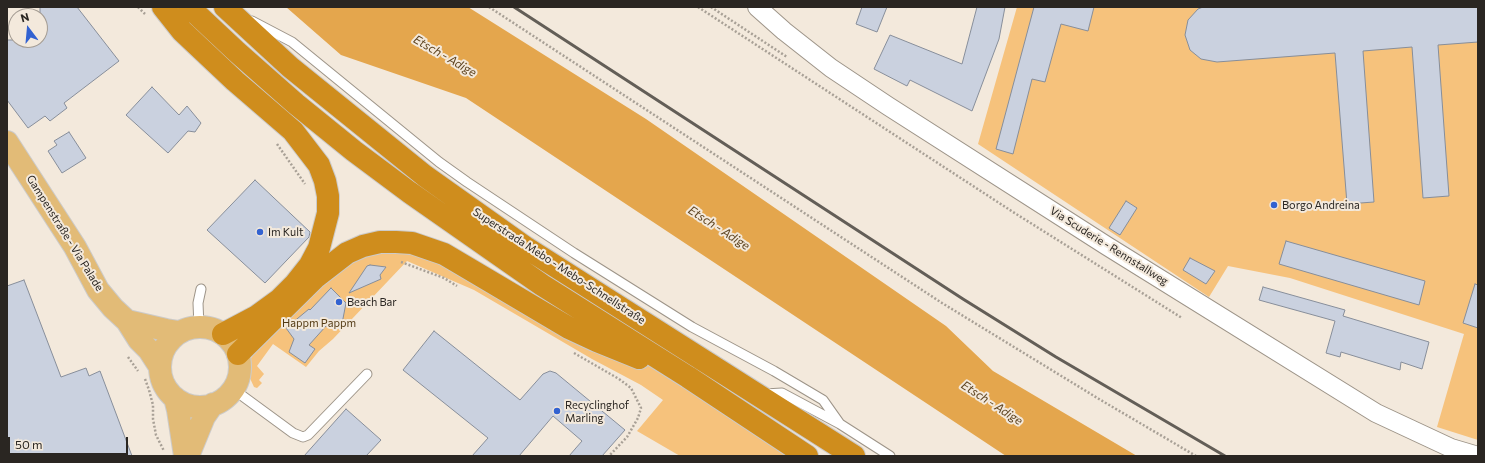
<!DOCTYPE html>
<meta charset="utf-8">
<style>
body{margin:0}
#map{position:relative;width:1485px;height:463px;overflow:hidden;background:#f3e9dc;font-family:Commissioner,sans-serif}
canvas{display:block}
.frame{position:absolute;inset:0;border:8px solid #2a2622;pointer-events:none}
.north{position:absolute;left:8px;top:8px;width:40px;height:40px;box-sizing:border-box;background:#f3e9dc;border:1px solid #a39b92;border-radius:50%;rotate:344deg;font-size:11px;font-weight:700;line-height:16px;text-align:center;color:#2a2622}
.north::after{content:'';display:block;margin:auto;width:14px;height:18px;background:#3262d1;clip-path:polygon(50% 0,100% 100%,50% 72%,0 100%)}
.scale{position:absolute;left:8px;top:437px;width:120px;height:18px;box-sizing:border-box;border:2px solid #2a2622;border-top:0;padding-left:5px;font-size:12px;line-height:14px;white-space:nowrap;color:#2a2622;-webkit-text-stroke:3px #f3e9dc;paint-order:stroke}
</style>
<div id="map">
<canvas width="1485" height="463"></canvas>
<div class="frame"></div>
<div class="north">N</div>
<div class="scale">50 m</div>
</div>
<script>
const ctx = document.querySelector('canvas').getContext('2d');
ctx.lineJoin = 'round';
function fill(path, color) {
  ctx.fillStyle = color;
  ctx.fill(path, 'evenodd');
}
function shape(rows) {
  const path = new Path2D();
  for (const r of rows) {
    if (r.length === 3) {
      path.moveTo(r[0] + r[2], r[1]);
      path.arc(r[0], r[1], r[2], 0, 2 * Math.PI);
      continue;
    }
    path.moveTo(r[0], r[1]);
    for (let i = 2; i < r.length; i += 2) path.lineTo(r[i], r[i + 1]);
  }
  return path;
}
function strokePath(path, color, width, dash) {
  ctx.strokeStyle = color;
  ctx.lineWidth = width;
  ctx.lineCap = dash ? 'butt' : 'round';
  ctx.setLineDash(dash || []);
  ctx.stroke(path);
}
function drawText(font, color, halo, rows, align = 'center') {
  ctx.font = font + ' Commissioner,sans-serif';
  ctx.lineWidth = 4;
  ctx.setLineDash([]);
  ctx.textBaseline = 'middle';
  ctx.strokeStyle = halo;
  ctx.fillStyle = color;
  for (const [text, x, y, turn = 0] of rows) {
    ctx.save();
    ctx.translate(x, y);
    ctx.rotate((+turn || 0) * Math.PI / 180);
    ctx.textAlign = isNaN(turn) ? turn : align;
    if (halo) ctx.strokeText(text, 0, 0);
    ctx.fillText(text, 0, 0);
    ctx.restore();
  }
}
fill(shape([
 [1017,7,1478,7,1478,440,1437,427,1464,334,1290,278,1228,266,1209,297,978,144],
 [396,242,688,377,807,456,680,456,637,431,663,400,641,385,592,359,474,290,407,261,333,339,319,351,306,367,273,344,257,366,264,374,259,380,262,383,257,388,254,387,248,374,249,361,258,348,316,277]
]), '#f6c27c');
fill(shape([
 [286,7,468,7,646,119,946,326,993,371,1137,456,1006,456,466,98,341,55]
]), '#e4a64d');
const building = shape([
 [40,7,77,7,119,61,64,103,67,108,50,121,45,116,28,128,7,100,7,40,40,40,40,7],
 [862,7,887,7,877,32,856,24,862,7],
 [977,7,1005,7,999,39,972,111,910,80,907,86,874,69,890,35,962,64,977,7],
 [1034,7,1094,7,1088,31,1061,24,1045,82,1032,79,1013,154,996,149,1034,7],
 [1203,7,1478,7,1478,42,1438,45,1449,196,1423,198,1412,47,1363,51,1374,202,1347,204,1335,53,1217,62,1201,59,1190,50,1185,35,1188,20,1198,9,1203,7],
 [152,87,179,115,187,106,201,123,195,132,188,131,168,153,126,115,152,87],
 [69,132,86,158,62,173,48,151,57,145,54,141,69,132],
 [255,180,310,232,309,237,265,283,207,230,255,180],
 [1126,201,1137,208,1120,235,1109,228,1126,201],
 [1286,241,1425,281,1419,305,1279,264,1286,241],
 [1190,258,1215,271,1206,284,1183,270,1190,258],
 [370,265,386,267,380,275,381,279,349,293,367,266,370,265],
 [24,280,61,377,86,368,89,376,100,371,132,456,7,456,7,286,24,280],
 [1475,284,1478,285,1478,328,1463,323,1475,284],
 [1263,287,1345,310,1343,316,1429,342,1422,369,1401,362,1400,370,1341,352,1340,357,1326,353,1335,321,1259,300,1263,287],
 [331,288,346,303,341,329,326,326,309,345,315,349,305,363,289,352,294,339,286,328,309,309,310,310,331,288],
 [434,331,520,400,543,374,550,371,556,373,625,430,602,456,569,456,582,441,553,416,519,456,472,456,488,438,403,370,434,331],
 [346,409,381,440,366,456,304,456,346,409]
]);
fill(building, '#cad1df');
strokePath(building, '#878e9a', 1);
const lane = shape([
 [252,21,292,42,439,162,467,182,574,253,692,327,774,371,823,400,840,424],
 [199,327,198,303,201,289],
 [233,389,293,433,303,437,308,435,367,374],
 [765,394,782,393,840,424,890,456]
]);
const street = shape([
 [757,7,784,31,831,68,888,106,1107,246,1376,413,1451,448,1478,456]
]);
const primary = shape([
 [7,142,75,247,98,290,113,308,127,321,139,340,149,350,160,367],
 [127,321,166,330,179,332],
 [200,367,40],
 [175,398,178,410,185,456],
 [188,456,204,417,213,404]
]);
const highway = shape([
 [163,7,182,31,235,81,293,131,319,165,325,181,328,196,328,213,319,248,310,265,295,284,279,300,257,316,223,334],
 [189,7,237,52,296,104,354,151,409,192,542,285,688,377,807,456],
 [225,7,290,67,425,176,525,247,854,456],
 [238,354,316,277,347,253,363,246,380,242,396,242,412,243,444,254,569,328,597,341,639,358]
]);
strokePath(lane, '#9d9488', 11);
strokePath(street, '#9d9488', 20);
strokePath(primary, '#cccbca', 24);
strokePath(highway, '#cccbca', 24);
strokePath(shape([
 [138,7,145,14],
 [489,7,942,303,1099,399,1196,456],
 [698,7,1013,212,1182,318],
 [711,7,787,57],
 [277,144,305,184],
 [401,262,444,278,457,286],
 [574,353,619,379,631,388,641,408,638,418,627,437,609,456],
 [128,357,138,371],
 [145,379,149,390,153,405,153,419,156,435,164,451]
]), '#a8a096', 2.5, [2, 2]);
strokePath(lane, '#fff', 9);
strokePath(street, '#fff', 18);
strokePath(primary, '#e2bb77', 22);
strokePath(highway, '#cf8d1d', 22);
strokePath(shape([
 [514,7,963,299,1056,357,1225,456]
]), '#635e57', 3);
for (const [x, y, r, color] of [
 [1274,205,4,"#3262d1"],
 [260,232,4,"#3262d1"],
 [339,302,4,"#3262d1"],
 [557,411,4,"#3262d1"]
]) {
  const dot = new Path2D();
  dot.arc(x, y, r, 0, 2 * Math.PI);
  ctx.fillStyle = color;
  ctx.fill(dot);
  strokePath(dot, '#f3e9dc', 1.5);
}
drawText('11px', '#2a2622', '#f3e9dc', [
 ["Borgo Andreina",1282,205],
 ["Im Kult",268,232],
 ["Beach Bar",347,302],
 ["Recyclinghof",565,405],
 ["Marling",565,418]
], 'left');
drawText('11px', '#2a2622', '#f3e9dc', [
 ["Gampenstraße - Via Palade",65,233,58],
 ["Via Scuderie - Rennstallweg",1109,246,32],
 ["Superstrada Mebo - Mebo-Schnellstraße",559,266,33]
]);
drawText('11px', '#533a14', '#f3e9dc', [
 ["Happm Pappm",319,323]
]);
drawText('italic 12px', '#5e4420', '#f3e9dc', [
 ["Etsch - Adige",445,56,30],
 ["Etsch - Adige",719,228,33],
 ["Etsch - Adige",992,403,33]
]);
</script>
